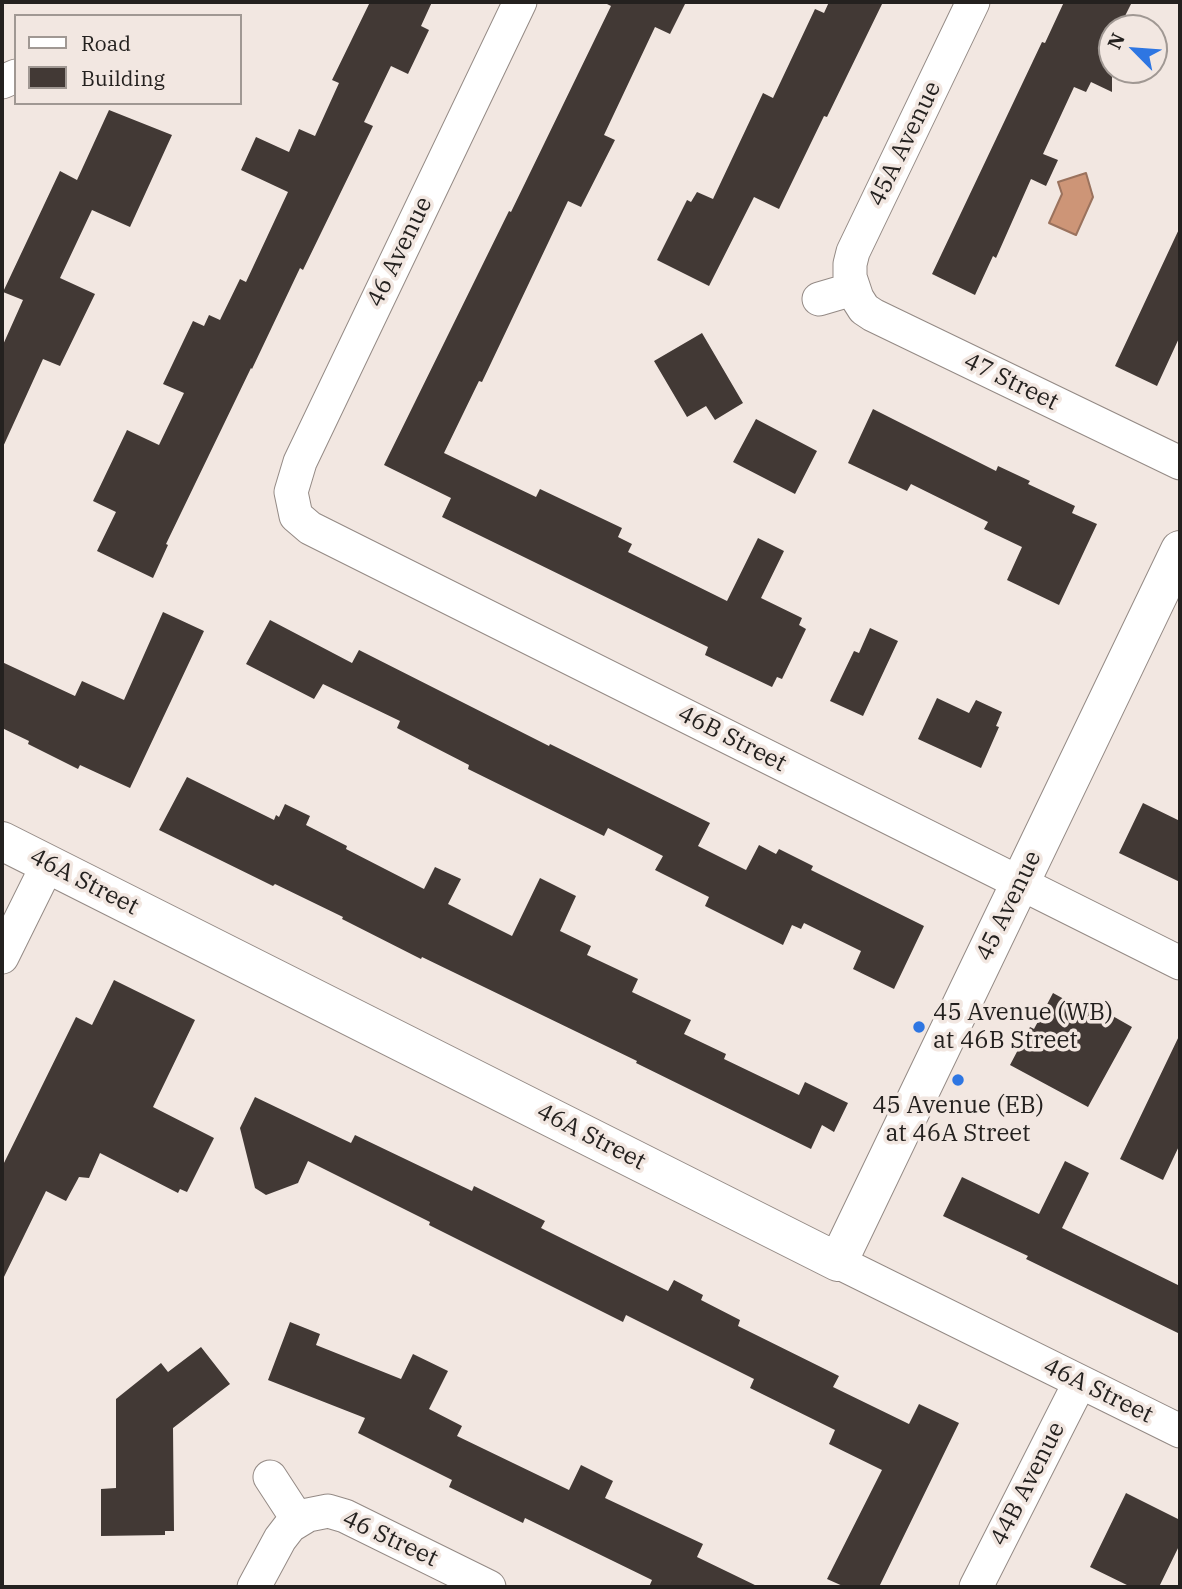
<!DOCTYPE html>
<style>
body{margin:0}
#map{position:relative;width:1182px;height:1589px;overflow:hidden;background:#f2e7e1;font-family:"IBM Plex Serif",serif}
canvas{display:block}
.frame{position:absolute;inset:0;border:4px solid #24211f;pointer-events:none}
.legend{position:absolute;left:14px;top:14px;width:228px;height:91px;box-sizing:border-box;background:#f2e7e1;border:2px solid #a09893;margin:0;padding:9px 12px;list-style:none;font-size:21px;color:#24211f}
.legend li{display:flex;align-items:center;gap:14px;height:35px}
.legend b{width:35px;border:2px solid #a09893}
.north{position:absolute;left:1098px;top:14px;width:70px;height:70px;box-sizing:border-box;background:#f2e7e1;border:2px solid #a09893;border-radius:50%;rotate:295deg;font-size:19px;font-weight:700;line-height:28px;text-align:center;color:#24211f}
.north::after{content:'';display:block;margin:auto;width:24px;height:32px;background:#2e76e2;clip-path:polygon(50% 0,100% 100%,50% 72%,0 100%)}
</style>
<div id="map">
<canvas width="1182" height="1589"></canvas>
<div class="frame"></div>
<ul class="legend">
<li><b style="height:9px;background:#fff"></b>Road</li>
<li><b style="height:19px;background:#423935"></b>Building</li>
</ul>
<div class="north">N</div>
</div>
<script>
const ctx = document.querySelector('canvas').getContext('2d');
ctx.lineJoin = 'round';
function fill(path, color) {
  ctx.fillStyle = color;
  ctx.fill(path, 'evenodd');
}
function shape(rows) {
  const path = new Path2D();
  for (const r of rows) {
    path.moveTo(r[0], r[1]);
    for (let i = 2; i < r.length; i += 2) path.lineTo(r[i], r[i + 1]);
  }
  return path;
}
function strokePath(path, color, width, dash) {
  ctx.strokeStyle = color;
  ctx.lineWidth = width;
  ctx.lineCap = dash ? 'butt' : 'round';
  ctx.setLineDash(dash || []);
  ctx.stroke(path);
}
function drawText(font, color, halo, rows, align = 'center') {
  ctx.font = font + ' "IBM Plex Serif",serif';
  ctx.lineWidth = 7;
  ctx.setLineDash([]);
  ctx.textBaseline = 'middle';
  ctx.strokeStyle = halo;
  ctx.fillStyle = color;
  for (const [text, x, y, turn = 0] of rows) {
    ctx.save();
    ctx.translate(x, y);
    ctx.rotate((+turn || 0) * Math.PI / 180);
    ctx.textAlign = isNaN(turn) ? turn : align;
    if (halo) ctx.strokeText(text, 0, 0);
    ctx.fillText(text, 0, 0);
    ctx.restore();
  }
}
const water = shape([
 [1086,173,1093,197,1076,235,1049,223,1062,194,1058,182,1086,173]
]);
fill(water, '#cd9577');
strokePath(water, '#9a725d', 2);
fill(shape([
 [370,2,432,2,421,26,429,30,408,74,391,66,364,122,373,126,303,270,300,268,252,369,251,368,166,544,168,545,153,578,97,551,116,512,93,501,127,430,159,445,184,393,163,384,193,321,204,326,209,315,220,320,240,279,246,282,288,192,241,170,256,137,289,152,299,129,315,136,339,83,332,80],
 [603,2,686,2,670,34,655,27,604,135,615,140,581,207,568,201,482,382,479,381,444,453,536,497,540,489,622,528,618,537,632,544,628,552,727,601,758,538,784,551,761,598,802,618,799,625,806,629,782,679,777,677,772,687,705,655,708,647,442,517,451,498,384,465,509,211,511,212,611,6],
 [829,2,883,2,827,117,824,116,779,209,754,197,709,286,657,260,687,200,691,202,697,192,713,199,763,93,773,98,815,9,824,13],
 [1064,2,1132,2,1119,28,1112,28,1112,92,1091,82,1086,92,1074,87,1043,154,1058,160,1046,186,1031,179,996,258,993,256,975,295,932,274,1042,42,1045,43],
 [109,110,172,135,130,227,92,210,60,278,95,294,60,366,43,359,2,449,2,347,23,300,3,292,60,171,77,180],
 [1180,227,1180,336,1157,386,1115,366],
 [702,333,743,403,715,420,706,406,687,417,654,361],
 [873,409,996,471,998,466,1030,481,1028,484,1075,506,1072,513,1097,524,1059,605,1007,580,1022,547,984,529,988,522,911,484,907,491,848,463],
 [756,419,817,451,795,494,733,462],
 [163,612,204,631,130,788,80,765,78,769,28,744,29,741,2,728,2,662,75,696,82,681,124,700],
 [270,620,352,663,359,650,549,746,550,744,710,823,698,846,746,870,759,845,776,854,779,849,813,866,811,870,924,926,894,989,853,969,861,951,804,923,801,929,792,925,783,945,705,906,709,897,655,870,663,856,608,828,604,836,468,769,469,765,397,728,400,721,323,684,314,699,246,664],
 [870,628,898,641,863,716,830,701,854,651,859,653],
 [937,698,969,713,976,700,1002,712,996,726,999,727,981,768,918,739],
 [187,777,274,820,276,815,279,817,285,804,310,816,306,825,347,846,346,849,424,889,435,867,461,879,448,904,512,936,540,878,576,896,560,931,591,946,587,955,638,979,632,992,691,1020,684,1034,726,1054,724,1059,799,1095,805,1082,848,1103,834,1132,822,1125,811,1149,636,1063,637,1061,422,957,421,959,342,919,343,917,275,884,273,886,159,830],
 [1143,803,1180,821,1180,882,1119,853],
 [114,980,195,1020,153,1107,214,1138,187,1192,180,1189,178,1193,100,1153,89,1178,79,1177,66,1201,46,1191,2,1281,2,1167,76,1017,92,1025],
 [1053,993,1084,1010,1088,1002,1132,1027,1088,1107,1010,1065,1030,1027,1034,1029],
 [1180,1034,1180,1144,1163,1180,1120,1159],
 [255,1097,351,1143,355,1135,472,1191,474,1186,545,1221,541,1228,668,1291,674,1280,703,1295,701,1300,740,1320,738,1326,839,1376,833,1387,909,1424,919,1404,959,1423,879,1587,845,1587,827,1579,882,1470,829,1444,835,1430,750,1388,754,1379,626,1315,623,1322,429,1225,430,1222,308,1161,298,1183,266,1195,255,1188,240,1128],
 [1065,1161,1089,1173,1062,1228,1180,1286,1180,1334,1026,1259,1028,1256,943,1216,962,1177,1039,1214],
 [290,1322,320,1334,316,1345,401,1379,413,1354,448,1371,429,1409,462,1426,457,1436,569,1490,581,1465,613,1481,605,1498,703,1544,697,1557,759,1587,649,1587,652,1580,525,1518,523,1523,449,1487,452,1480,358,1433,365,1418,268,1380],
 [201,1347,230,1384,173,1428,174,1531,165,1531,165,1535,101,1536,101,1489,116,1488,116,1399,161,1363,168,1372],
 [1126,1493,1180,1520,1180,1544,1159,1587,1131,1587,1090,1567]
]), '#423935');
const street = shape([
 [520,2,300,462,291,492,296,516,310,528,1180,963],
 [973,2,853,252,850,264,850,277,857,298,864,309,873,315,1180,463],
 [2,82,16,76],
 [819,299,853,289],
 [2,957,48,864],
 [838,1262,1180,1431],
 [270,1477,298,1520],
 [254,1587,280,1539,290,1526,308,1515,328,1511,345,1516,489,1587],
 [976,1587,1080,1382]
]);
const secondary = shape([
 [2,841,838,1262,1180,550]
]);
strokePath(street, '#948a85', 35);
strokePath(secondary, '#948a85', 40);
strokePath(street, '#fff', 33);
strokePath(secondary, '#fff', 38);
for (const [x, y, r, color] of [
 [919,1027,7,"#2e76e2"],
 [958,1080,7,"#2e76e2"]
]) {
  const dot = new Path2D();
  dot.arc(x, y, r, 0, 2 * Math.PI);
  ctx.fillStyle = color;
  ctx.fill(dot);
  strokePath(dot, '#f2e7e1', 2.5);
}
drawText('24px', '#24211f', '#f2e7e1', [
 ["45A Avenue",905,144,-64],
 ["46 Avenue",400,252,-64],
 ["47 Street",1011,382,26],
 ["46B Street",732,739,27],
 ["46A Street",84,882,27],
 ["45 Avenue",1009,906,-64],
 ["46A Street",591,1137,27],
 ["46A Street",1098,1391,26],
 ["44B Avenue",1028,1484,-63],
 ["46 Street",390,1539,25]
]);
drawText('24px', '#24211f', '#f2e7e1', [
 ["45 Avenue (WB)",933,1013],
 ["at 46B Street",933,1041],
 ["45 Avenue (EB)",958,1106,"center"],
 ["at 46A Street",958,1134,"center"]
], 'left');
</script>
